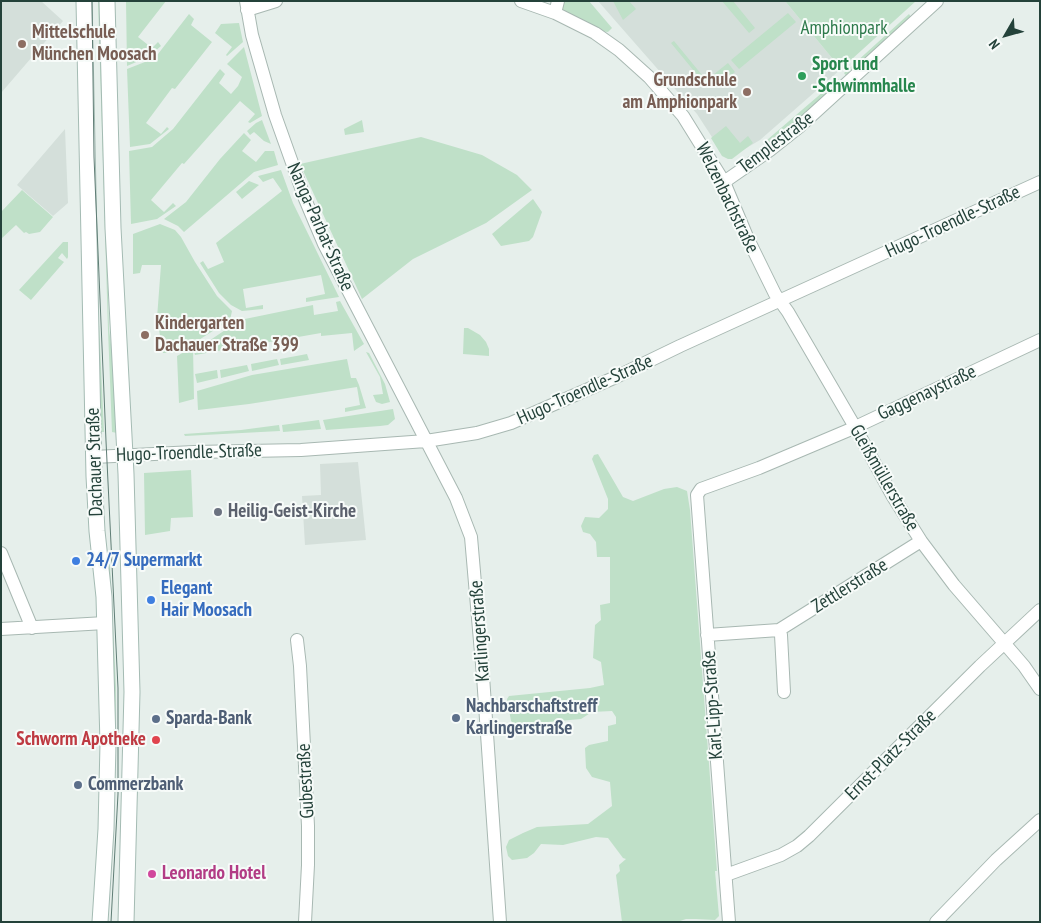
<!DOCTYPE html>
<meta charset="utf-8">
<style>
body{margin:0}
#map{position:relative;width:1041px;height:923px;overflow:hidden;background:#e6efeb;font-family:"PT Sans Narrow",sans-serif}
canvas{display:block}
.frame{position:absolute;inset:0;border:2px solid #24423a;pointer-events:none}
.north{position:absolute;left:981px;top:10px;width:50px;height:50px;-webkit-text-stroke:4px #f7fbf9;paint-order:stroke;rotate:232deg;font-size:14px;font-weight:700;line-height:20px;text-align:center;color:#24423a}
.north::after{content:'';display:block;margin:auto;width:18px;height:22px;background:#24423a;clip-path:polygon(50% 0,100% 100%,50% 72%,0 100%)}
</style>
<div id="map">
<canvas width="1041" height="923"></canvas>
<div class="frame"></div>
<div class="north">N</div>
</div>
<script>
const ctx = document.querySelector('canvas').getContext('2d');
ctx.lineJoin = 'round';
function fill(path, color) {
  ctx.fillStyle = color;
  ctx.fill(path, 'evenodd');
}
function shape(rows) {
  const path = new Path2D();
  for (const r of rows) {
    path.moveTo(r[0], r[1]);
    for (let i = 2; i < r.length; i += 2) path.lineTo(r[i], r[i + 1]);
  }
  return path;
}
function strokePath(path, color, width, dash) {
  ctx.strokeStyle = color;
  ctx.lineWidth = width;
  ctx.lineCap = dash ? 'butt' : 'round';
  ctx.setLineDash(dash || []);
  ctx.stroke(path);
}
function drawText(font, color, halo, rows, align = 'center') {
  ctx.font = font + ' "PT Sans Narrow",sans-serif';
  ctx.lineWidth = 4;
  ctx.setLineDash([]);
  ctx.textBaseline = 'middle';
  ctx.strokeStyle = halo;
  ctx.fillStyle = color;
  for (const [text, x, y, turn = 0] of rows) {
    ctx.save();
    ctx.translate(x, y);
    ctx.rotate((+turn || 0) * Math.PI / 180);
    ctx.textAlign = isNaN(turn) ? turn : align;
    if (halo) ctx.strokeText(text, 0, 0);
    ctx.fillText(text, 0, 0);
    ctx.restore();
  }
}
fill(shape([
 [1,1,41,1,63,21,1,93],
 [598,1,785,1,841,69,760,140,731,157,723,154,697,114],
 [65,129,68,203,53,216,17,185],
 [358,462,366,540,305,545,302,496,321,495,320,464]
]), '#d4dfda');
fill(shape([
 [98,1,100,1,109,329,113,360,117,433,112,432,108,330],
 [126,1,166,1,138,37,152,48,158,42,161,46,148,57,127,66],
 [562,1,589,1,612,28,608,32,597,31,562,10],
 [613,1,629,1,636,9,623,20],
 [722,1,733,1,755,28,749,33],
 [785,1,916,1,841,69],
 [788,13,796,22,739,69,731,60],
 [189,14,194,19,191,25,212,42,175,89,172,88,146,123,161,134,167,127,169,129,150,144,130,147,127,69,150,60,158,54],
 [909,14,911,17,847,77,844,73],
 [239,23,243,42,227,56,226,55,232,47,215,33,221,24],
 [674,41,711,86,708,88,671,43],
 [244,47,262,116,250,123,248,122,255,114,240,101,184,164,182,163,151,200,164,212,173,203,176,206,157,219,131,224,129,151,152,147,173,129,220,69,225,74,219,83,231,94,238,86,242,77,227,64],
 [728,63,735,72,720,84,713,75],
 [838,79,840,82,791,126,770,143,767,140],
 [262,120,271,144,264,141,254,132,250,135,247,131,256,123],
 [362,120,364,132,345,135,344,129],
 [726,126,740,143,748,136,753,143,732,159,728,159,722,156,711,138],
 [244,133,251,140,242,151,256,162,265,151,274,151,278,165,254,172,184,232,178,226,164,219,186,202,220,159],
 [421,137,482,155,517,175,532,190,486,223,413,259,362,299,300,164],
 [281,170,293,203,339,297,306,302,306,298,325,294,321,275,243,289,246,308,263,305,263,309,242,311,231,305,219,293,200,263,203,261,208,269,224,262,216,243,282,191,273,178,263,182,258,176],
 [249,181,259,185,242,199,236,192],
 [22,190,53,217,40,232,29,234,26,232,24,233,16,225,1,239,1,212],
 [533,199,542,212,533,237,529,241,501,246,492,234],
 [94,213,104,432,101,432,98,363],
 [160,224,175,230,181,237,195,262,217,296,232,311,230,320,191,345,174,353,163,353,157,318,161,265,142,265,140,273,133,274,133,234],
 [63,242,68,242,68,257,67,259,62,253,58,258,64,262,31,300,19,290],
 [340,301,364,344,354,351,352,333,321,336,321,333,195,355,194,351,240,320,313,305,314,315,338,311,336,302],
 [464,328,468,328,480,335,486,342,489,349,489,356,463,354],
 [193,347,194,399,179,403,177,356],
 [366,352,369,353,385,384,390,402,382,404,376,402,373,395,383,394,380,377],
 [307,354,309,360,281,365,280,359],
 [277,359,279,365,252,371,251,364],
 [347,359,351,378,356,378,359,385,366,408,345,412,345,408,360,405,357,387,249,404,198,410,197,391,252,375],
 [247,365,249,371,221,378,220,370],
 [217,370,218,378,197,383,195,374],
 [393,409,395,419,388,425,380,426,326,430,323,420],
 [319,420,321,429,283,432,282,425],
 [279,425,280,431,185,436,184,434,241,430],
 [598,454,623,497,633,501,664,489,677,487,687,491,690,510,717,871,715,871,719,916,715,920,696,919,686,919,677,922,622,922,616,875,620,871,619,865,626,859,623,858,608,838,596,837,563,845,541,844,534,853,527,858,512,860,508,856,506,847,509,840,523,833,537,827,588,824,612,806,610,782,592,777,586,768,585,748,589,745,608,741,608,726,616,724,616,717,612,711,592,712,581,719,515,725,511,721,507,699,509,696,590,688,604,685,601,662,593,658,595,625,601,620,600,605,610,603,610,557,597,557,596,542,590,534,583,532,581,526,585,517,599,518,608,509,608,499,592,459,594,455],
 [191,470,193,517,171,518,170,531,145,535,144,473],
 [106,564,110,564,116,687,115,801,113,799,114,687,111,609]
]), '#bfe0c8');
const street = shape([
 [246,1,252,35,275,115,305,199,324,244,456,498,471,537,483,676,500,922],
 [521,1,555,13,595,33,619,50,649,77,683,116,724,182,748,239,775,294,788,312,855,427,892,495,921,541,954,585,1024,666,1040,689],
 [247,10,276,1],
 [555,13,558,1],
 [724,182,770,150,799,127,937,1],
 [94,457,194,452,301,450,426,441,477,433,511,423,616,377,680,346,1040,182],
 [1,553,32,628],
 [1,629,105,623],
 [779,630,781,635,784,692],
 [707,635,779,630,921,541],
 [297,640,300,666,308,826,308,865,305,922],
 [726,875,781,855,797,846,809,836,980,666,1040,610],
 [729,922,697,495,701,489,759,468,849,430,1040,340],
 [936,922,996,860,1040,820]
]);
const secondary = shape([
 [84,1,94,476,97,531,104,597,108,744,106,829,100,922],
 [107,1,113,228,126,474,132,692,126,922]
]);
strokePath(street, '#a8b8b2', 14);
strokePath(secondary, '#a4bbb3', 17);
strokePath(street, '#fff', 12);
strokePath(secondary, '#fff', 15);
strokePath(shape([
 [92,1,94,157,106,441,118,688,118,794,111,922]
]), '#5f7d75', 1);
for (const [x, y, r, color] of [
 [22,44,5,"#8d6e63"],
 [802,76,5,"#2e9e5b"],
 [747,92,5,"#8d6e63"],
 [145,335,5,"#8d6e63"],
 [218,512,5,"#6b7280"],
 [76,561,5,"#3f7fe0"],
 [151,600,5,"#3f7fe0"],
 [456,718,5,"#5c6f8a"],
 [156,719,5,"#5c6f8a"],
 [156,740,5,"#e0444e"],
 [78,785,5,"#5c6f8a"],
 [152,874,5,"#d1479c"]
]) {
  const dot = new Path2D();
  dot.arc(x, y, r, 0, 2 * Math.PI);
  ctx.fillStyle = color;
  ctx.fill(dot);
  strokePath(dot, '#f7fbf9', 2);
}
drawText('19px', '#2d7a4b', '#f7fbf9', [
 ["Amphionpark",844,29]
]);
drawText('bold 19px', '#785e54', '#f7fbf9', [
 ["Mittelschule",32,33],
 ["München Moosach",32,55],
 ["Grundschule",737,81,"right"],
 ["am Amphionpark",737,103,"right"],
 ["Kindergarten",155,324],
 ["Dachauer Straße 399",155,346]
], 'left');
drawText('bold 19px', '#27864d', '#f7fbf9', [
 ["Sport und",812,65],
 ["-Schwimmhalle",812,87]
], 'left');
drawText('19px', '#24423a', '#f7fbf9', [
 ["Templestraße",776,143,-37],
 ["Welzenbachstraße",727,198,64],
 ["Hugo-Troendle-Straße",953,222,-25],
 ["Nanga-Parbat-Straße",320,227,66],
 ["Hugo-Troendle-Straße",585,390,-24],
 ["Gaggenaystraße",927,393,-25],
 ["Hugo-Troendle-Straße",189,453,-2],
 ["Dachauer Straße",95,462,-92],
 ["Gleißmüllerstraße",884,478,60],
 ["Zettlerstraße",850,586,-32],
 ["Karlingerstraße",480,631,-94],
 ["Karl-Lipp-Straße",713,705,-94],
 ["Ernst-Platz-Straße",891,755,-45],
 ["Gubestraße",306,781,-93]
]);
drawText('bold 19px', '#5b616d', '#f7fbf9', [
 ["Heilig-Geist-Kirche",228,512]
], 'left');
drawText('bold 19px', '#366cbe', '#f7fbf9', [
 ["24/7 Supermarkt",86,561],
 ["Elegant",161,589],
 ["Hair Moosach",161,611]
], 'left');
drawText('bold 19px', '#4e5e75', '#f7fbf9', [
 ["Nachbarschaftstreff",466,707],
 ["Karlingerstraße",466,729],
 ["Sparda-Bank",166,719],
 ["Commerzbank",88,785]
], 'left');
drawText('bold 19px', '#be3a42', '#f7fbf9', [
 ["Schworm Apotheke",146,740]
], 'right');
drawText('bold 19px', '#b23c85', '#f7fbf9', [
 ["Leonardo Hotel",162,874]
], 'left');
</script>
